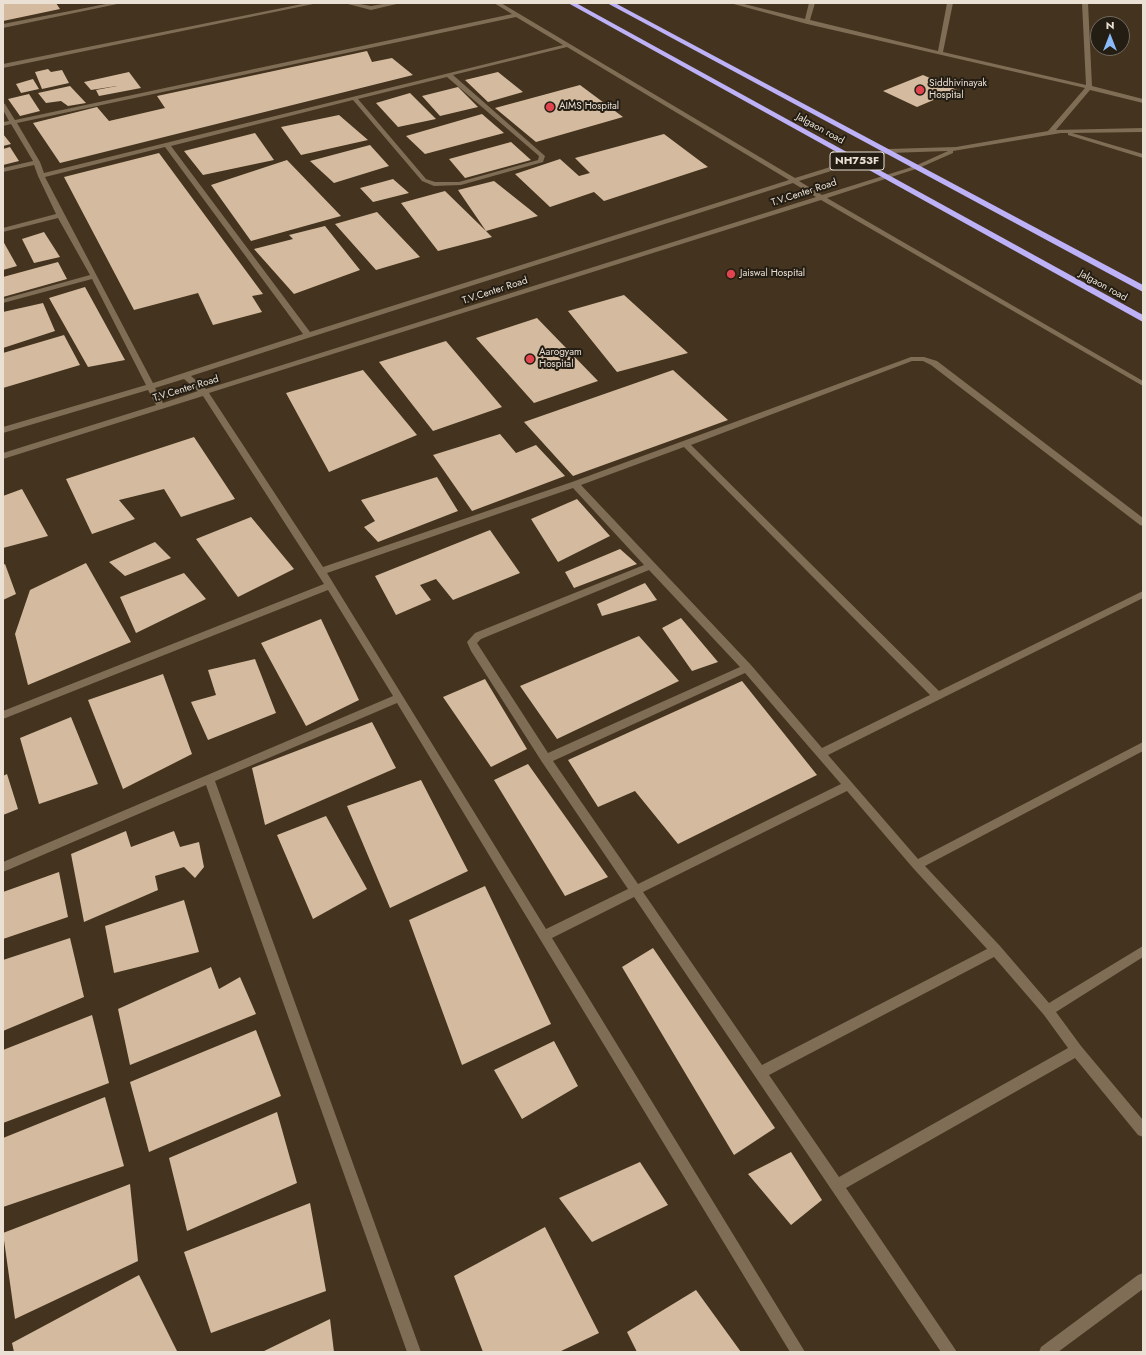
<!DOCTYPE html>
<style>
body{margin:0}
#map{position:relative;width:1146px;height:1355px;overflow:hidden;background:#44331e;font-family:Jost,sans-serif}
canvas{display:block}
.frame{position:absolute;inset:0;border:4px solid #eae0d3;pointer-events:none}
.north{position:absolute;left:1090px;top:16px;width:40px;height:40px;box-sizing:border-box;background:#241d13;border:1px solid #736b60;border-radius:50%;rotate:0deg;font-size:11px;font-weight:700;line-height:16px;text-align:center;color:#eae0d3}
.north::after{content:'';display:block;margin:auto;width:14px;height:18px;background:#8abafc;clip-path:polygon(50% 0,100% 100%,50% 72%,0 100%)}
</style>
<div id="map">
<canvas width="1146" height="1355"></canvas>
<div class="frame"></div>
<div class="north">N</div>
</div>
<script>
const ctx = document.querySelector('canvas').getContext('2d');
ctx.lineJoin = 'round';
function fill(path, color) {
  ctx.fillStyle = color;
  ctx.fill(path, 'evenodd');
}
function shape(rows) {
  const path = new Path2D();
  for (const r of rows) {
    path.moveTo(r[0], r[1]);
    for (let i = 2; i < r.length; i += 2) path.lineTo(r[i], r[i + 1]);
  }
  return path;
}
function strokePath(path, color, width, dash) {
  ctx.strokeStyle = color;
  ctx.lineWidth = width;
  ctx.lineCap = dash ? 'butt' : 'round';
  ctx.setLineDash(dash || []);
  ctx.stroke(path);
}
function drawText(font, color, halo, rows, align = 'center') {
  ctx.font = font + ' Jost,sans-serif';
  ctx.lineWidth = 4;
  ctx.setLineDash([]);
  ctx.textBaseline = 'middle';
  ctx.strokeStyle = halo;
  ctx.fillStyle = color;
  for (const [text, x, y, turn = 0] of rows) {
    ctx.save();
    ctx.translate(x, y);
    ctx.rotate((+turn || 0) * Math.PI / 180);
    ctx.textAlign = isNaN(turn) ? turn : align;
    if (halo) ctx.strokeText(text, 0, 0);
    ctx.fillText(text, 0, 0);
    ctx.restore();
  }
}
fill(shape([
 [3,3,56,3,60,9,3,21],
 [367,51,372,62,392,58,413,75,60,163,33,123,97,107,109,121,165,108,157,96],
 [48,69,51,72,62,70,69,83,42,89,35,72],
 [129,72,141,88,99,96,96,90,117,86,91,90,84,82],
 [498,72,523,92,488,102,465,80],
 [923,75,957,90,917,107,883,91],
 [33,79,39,89,21,93,16,84],
 [580,85,623,117,536,142,495,108],
 [70,86,86,103,68,106,61,101,46,103,38,93],
 [458,87,478,107,440,116,422,96],
 [410,93,436,119,398,127,376,103],
 [29,94,40,111,20,116,8,99],
 [482,114,504,133,425,154,406,136],
 [339,115,368,140,301,155,281,127],
 [255,133,274,160,203,175,184,151],
 [3,134,11,144,3,146],
 [664,134,708,167,604,201,594,192,550,207,515,174,560,159,579,176,590,173,575,158],
 [511,142,531,160,465,178,449,159],
 [370,145,389,166,334,183,310,161],
 [10,147,19,161,3,165,3,149],
 [159,153,263,294,252,296,262,312,213,325,198,293,134,310,64,177],
 [287,160,341,216,251,241,211,185],
 [393,179,409,193,373,202,360,188],
 [494,181,538,216,486,231,492,237,438,251,401,203,445,191,486,231,458,190],
 [377,212,420,257,376,270,335,224],
 [325,226,360,270,294,294,254,249,293,239,289,235],
 [44,232,60,257,34,263,22,239],
 [3,241,17,266,3,270],
 [58,262,67,279,3,297,3,277],
 [85,287,125,360,88,367,49,298],
 [624,295,688,353,617,372,568,311],
 [43,303,55,331,3,348,3,312],
 [537,318,598,381,534,403,476,338],
 [64,335,80,365,3,388,3,353],
 [446,341,502,407,433,431,379,362],
 [363,370,417,435,329,472,286,393],
 [673,370,728,420,573,476,524,422],
 [500,434,516,453,536,445,565,476,472,511,433,455],
 [194,437,235,499,181,517,164,489,119,500,135,519,92,534,66,479],
 [437,477,458,511,378,542,364,527,375,521,361,500],
 [22,489,48,536,3,548,3,496],
 [577,499,610,536,558,562,531,519],
 [251,517,294,569,238,597,196,539],
 [490,530,520,573,453,600,436,579,420,585,431,600,396,615,375,576],
 [155,542,171,558,125,576,109,562],
 [620,549,637,564,574,588,565,572],
 [86,563,131,642,28,685,15,634,30,590],
 [5,564,16,594,3,600,3,565],
 [184,573,206,599,136,633,120,597],
 [645,583,657,600,602,616,597,604],
 [681,618,718,662,692,671,662,628],
 [321,619,359,700,306,726,261,643],
 [639,636,679,681,557,739,520,686],
 [255,659,276,713,208,740,191,702,216,695,208,670],
 [163,674,192,754,123,789,88,700],
 [485,679,527,749,491,767,443,697],
 [742,681,817,775,678,844,635,791,598,807,568,760],
 [71,717,98,784,39,804,20,738],
 [372,722,396,768,265,825,252,768],
 [528,764,608,877,565,896,494,780],
 [7,774,18,809,3,815,3,776],
 [421,780,468,871,390,908,347,806],
 [326,816,367,889,313,919,277,835],
 [126,831,131,847,174,831,180,847,199,842,204,867,195,878,184,867,155,876,158,890,84,922,71,854],
 [59,872,68,917,3,939,3,892],
 [485,886,551,1024,462,1065,409,920],
 [184,900,199,952,114,973,105,926],
 [70,938,84,997,3,1031,3,960],
 [653,948,775,1128,734,1155,622,967],
 [211,967,219,989,240,977,256,1014,130,1065,118,1009],
 [92,1015,109,1083,3,1123,3,1050],
 [256,1030,281,1096,149,1152,130,1082],
 [554,1041,578,1086,522,1119,494,1070],
 [105,1097,124,1166,3,1207,3,1138],
 [277,1112,297,1183,187,1231,169,1158],
 [791,1152,822,1200,791,1225,748,1174],
 [640,1162,668,1205,592,1242,559,1198],
 [130,1184,138,1261,15,1319,3,1233],
 [310,1203,326,1291,211,1333,184,1252],
 [545,1227,599,1333,559,1352,483,1352,454,1276],
 [139,1275,177,1351,175,1352,14,1352,12,1343],
 [696,1290,741,1352,637,1352,627,1332],
 [330,1319,334,1352,262,1352]
]), '#d4bb9f');
fill(shape([
 [111,3,122,3,3,28,3,24,111,3],
 [307,3,318,3,3,68,3,64,307,3],
 [344,3,355,3,371,6,389,3,401,3,371,10,344,3],
 [494,3,501,3,795,178,888,149,956,147,1048,131,1085,88,807,24,730,3,740,3,805,19,809,3,815,3,810,20,938,51,947,3,953,3,943,52,1086,85,1082,3,1088,3,1092,86,1143,99,1143,103,1090,90,1056,130,1143,128,1143,132,1072,133,1143,154,1143,158,1068,135,1068,133,1061,133,953,151,953,153,919,168,827,198,1143,381,1143,386,821,200,209,393,323,567,572,482,911,357,924,357,937,361,1143,518,1143,526,1140,525,931,365,923,361,912,361,691,445,939,691,1143,591,1143,598,828,755,918,859,1143,742,1143,751,925,866,1000,946,1049,1003,1143,946,1143,957,1056,1012,1081,1046,1143,1120,1143,1137,1138,1135,1075,1058,846,1188,957,1352,941,1352,634,897,552,938,805,1352,790,1352,397,703,215,781,421,1352,407,1352,206,785,3,872,3,862,393,696,328,590,3,719,3,711,324,584,203,396,3,459,3,453,156,405,148,390,3,433,3,427,146,385,92,279,3,303,3,299,90,275,58,218,3,232,3,228,56,214,38,176,34,165,3,172,3,168,33,161,11,124,3,126,3,122,9,121,3,110,3,103,5,104,15,120,512,14,494,3],
 [516,17,563,45,44,173,40,162,17,123,516,17],
 [567,47,789,180,310,332,171,146,353,100,422,181,434,186,461,185,543,162,545,156,453,75,567,47],
 [447,77,539,156,538,160,459,182,435,182,426,179,358,99,447,77],
 [165,147,303,334,153,383,45,177,165,147],
 [948,151,915,166,822,195,799,181,889,153,948,151],
 [793,183,816,197,206,389,191,376,311,337,793,183],
 [184,379,198,391,163,403,155,388,184,379],
 [684,447,930,695,822,748,751,665,581,485,684,447],
 [573,488,644,565,475,633,467,642,471,651,542,762,628,889,546,929,327,573,573,488],
 [649,570,740,667,548,753,477,643,481,639,649,570],
 [745,673,841,784,638,884,553,761,745,673],
 [847,791,913,868,987,949,762,1065,643,892,847,791],
 [994,957,1044,1015,1068,1048,839,1177,769,1075,994,957],
 [1143,1273,1143,1289,1058,1352,1039,1352,1041,1347,1138,1275,1143,1273]
]), '#7f6d56');
fill(shape([
 [568,3,576,3,1143,315,1143,322,568,3],
 [607,3,615,3,1143,285,1143,292,607,3]
]), '#bdb1f8');
for (const [x, y, r, color] of [
 [920,90,5,"#e0444e"],
 [550,107,5,"#e0444e"],
 [731,274,5,"#e0444e"],
 [530,359,5,"#e0444e"]
]) {
  const dot = new Path2D();
  dot.arc(x, y, r, 0, 2 * Math.PI);
  ctx.fillStyle = color;
  ctx.fill(dot);
  strokePath(dot, '#241d13', 1.5);
}
drawText('10px', '#eae0d3', '#241d13', [
 ["Siddhivinayak",929,84],
 ["Hospital",929,96],
 ["AIMS Hospital",559,107],
 ["Jaiswal Hospital",740,274],
 ["Aarogyam",539,353],
 ["Hospital",539,365]
], 'left');
drawText('10px', '#eae0d3', '#241d13', [
 ["Jalgaon road",820,129,29],
 ["T.V.Center Road",804,193,-18],
 ["Jalgaon road",1103,286,29],
 ["T.V.Center Road",495,291,-18],
 ["T.V.Center Road",186,389,-17]
]);
for (const [x, y, w] of [
 [857,161,54]
]) {
  const box = new Path2D();
  box.roundRect(x - w / 2, y - 9, w, 18, 3);
  ctx.fillStyle = '#241d13';
  ctx.fill(box);
  strokePath(box, '#eae0d3', 1);
}
drawText('bold 11px', '#eae0d3', null, [
 ["NH753F",857,161]
]);
</script>
